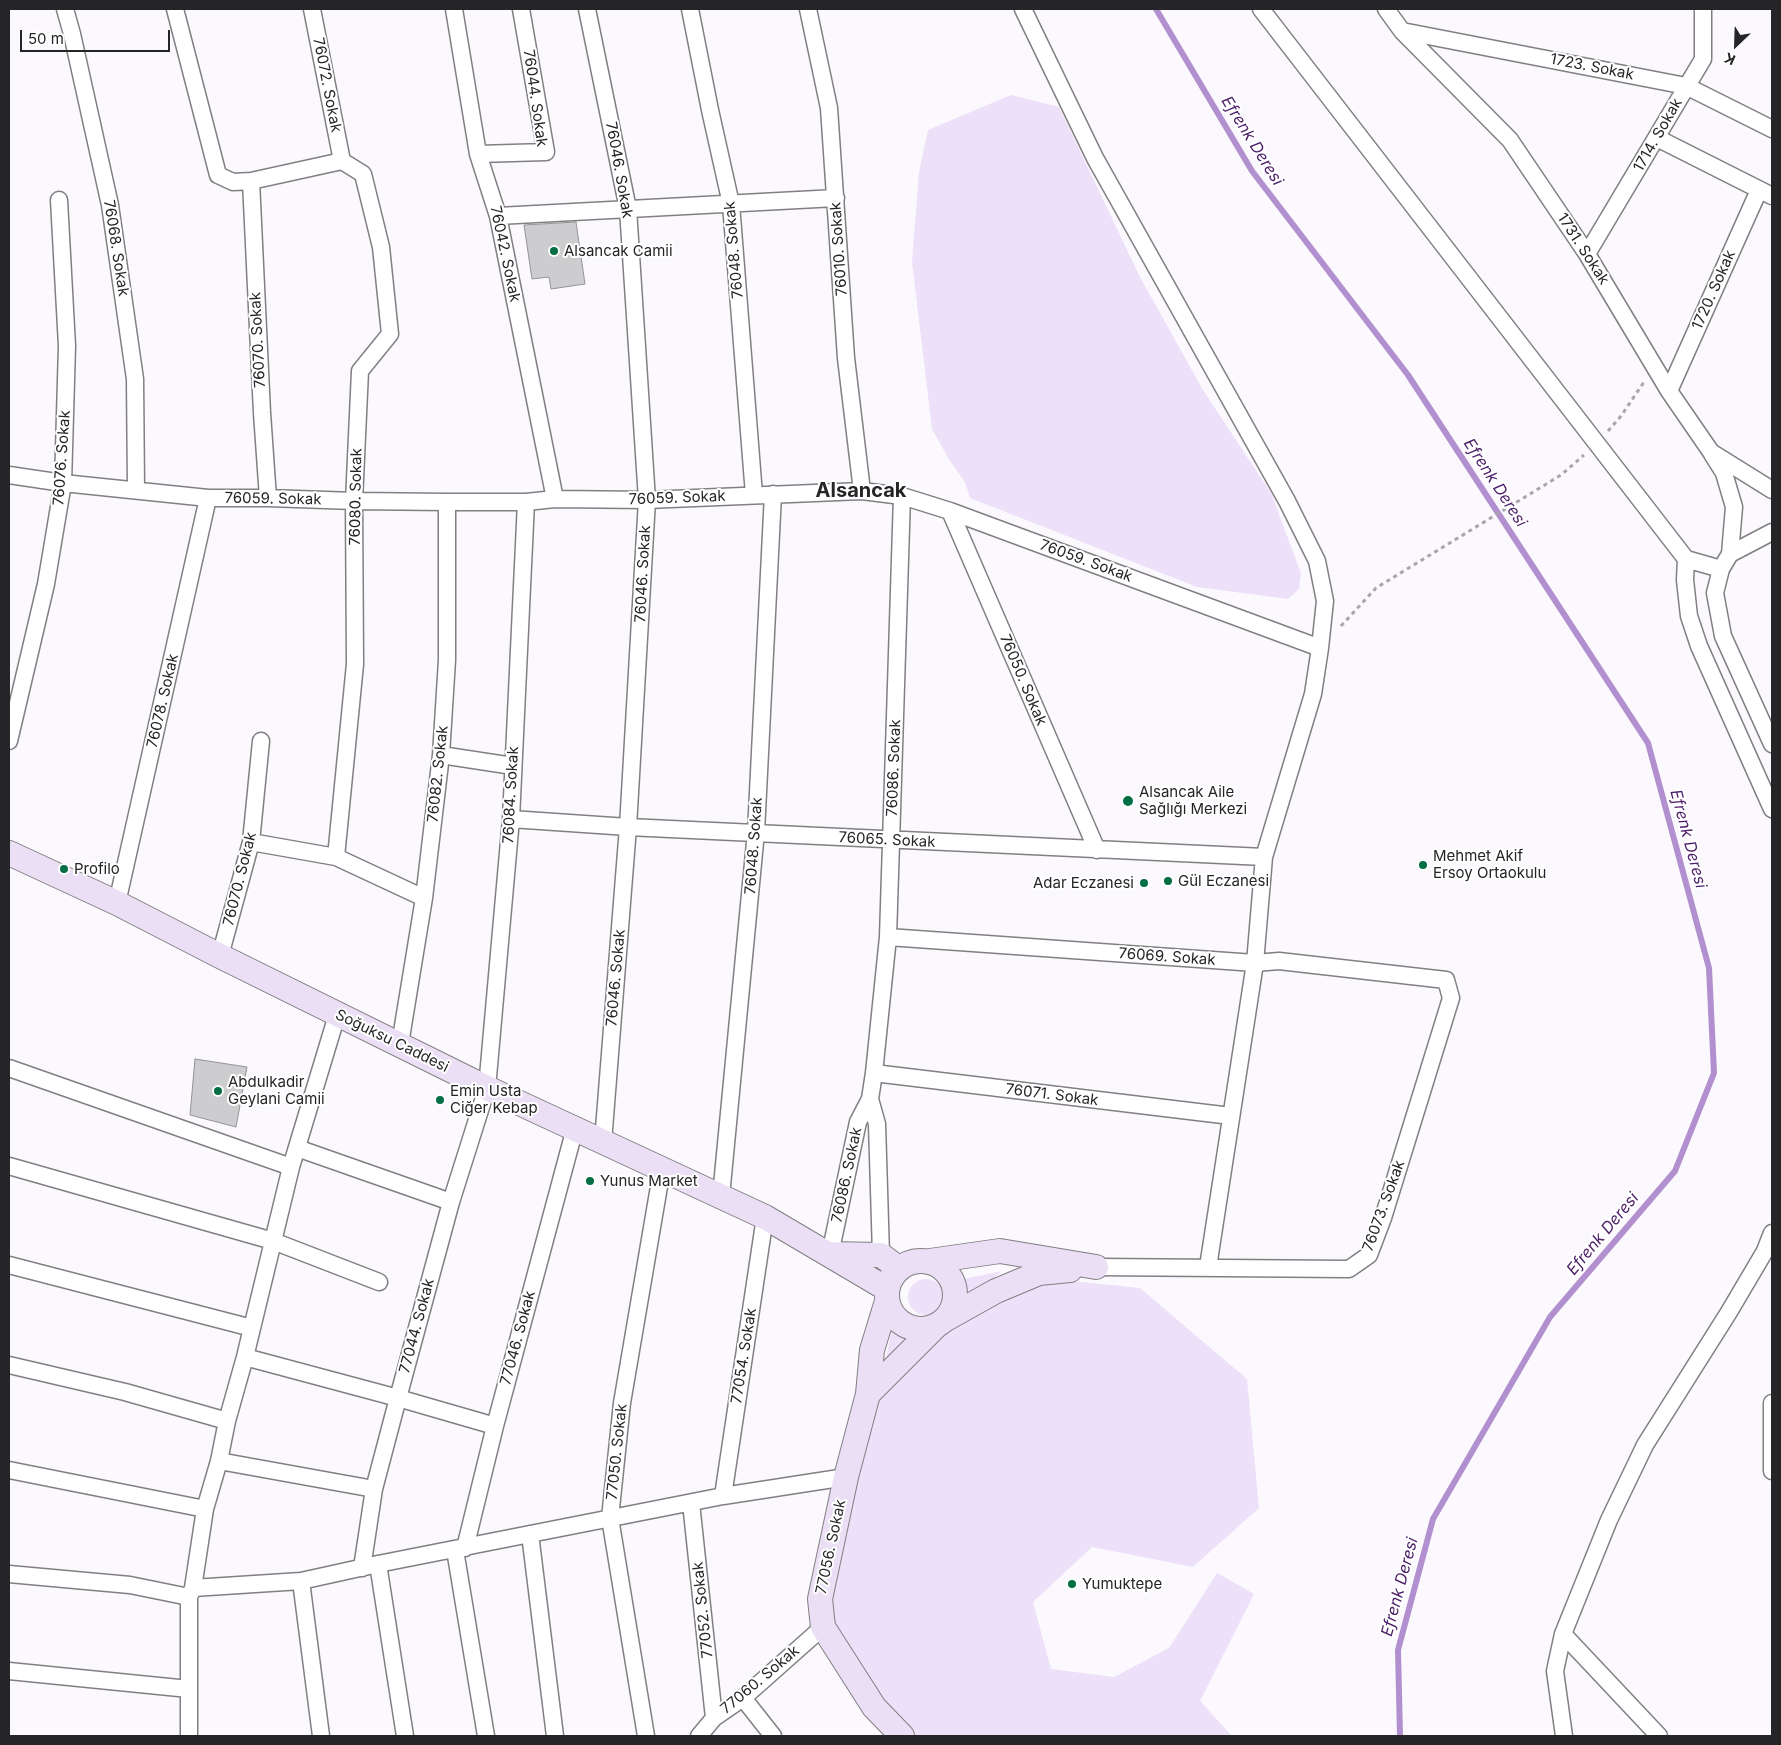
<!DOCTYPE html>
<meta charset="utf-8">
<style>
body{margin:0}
#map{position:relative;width:1781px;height:1745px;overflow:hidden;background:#fbf9fd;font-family:Inter,sans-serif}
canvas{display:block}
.frame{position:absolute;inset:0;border:10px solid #252426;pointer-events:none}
.north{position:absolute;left:1711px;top:20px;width:50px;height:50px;-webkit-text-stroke:4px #fff;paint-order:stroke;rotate:204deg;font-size:14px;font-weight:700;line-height:20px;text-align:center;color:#252426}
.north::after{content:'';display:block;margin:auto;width:18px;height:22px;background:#252426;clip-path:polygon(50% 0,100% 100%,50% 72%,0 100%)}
.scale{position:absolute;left:20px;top:30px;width:150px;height:22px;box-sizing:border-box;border:2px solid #252426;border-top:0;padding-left:6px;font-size:15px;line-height:18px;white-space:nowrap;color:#252426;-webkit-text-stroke:4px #fff;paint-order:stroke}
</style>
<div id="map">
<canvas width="1781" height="1745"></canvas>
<div class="frame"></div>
<div class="north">K</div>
<div class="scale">50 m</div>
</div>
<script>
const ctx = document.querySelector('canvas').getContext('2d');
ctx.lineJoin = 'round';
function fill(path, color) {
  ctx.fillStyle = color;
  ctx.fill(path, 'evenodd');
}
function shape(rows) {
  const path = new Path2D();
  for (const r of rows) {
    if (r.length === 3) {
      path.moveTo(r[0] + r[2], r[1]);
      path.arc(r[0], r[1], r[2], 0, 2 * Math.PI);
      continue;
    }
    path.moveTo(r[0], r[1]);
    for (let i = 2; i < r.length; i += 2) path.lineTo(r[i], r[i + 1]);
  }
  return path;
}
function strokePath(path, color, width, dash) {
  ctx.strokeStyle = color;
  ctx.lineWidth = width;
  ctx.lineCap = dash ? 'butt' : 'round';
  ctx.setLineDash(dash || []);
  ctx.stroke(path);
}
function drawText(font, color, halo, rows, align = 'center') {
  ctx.font = font + ' Inter,sans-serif';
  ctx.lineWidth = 4;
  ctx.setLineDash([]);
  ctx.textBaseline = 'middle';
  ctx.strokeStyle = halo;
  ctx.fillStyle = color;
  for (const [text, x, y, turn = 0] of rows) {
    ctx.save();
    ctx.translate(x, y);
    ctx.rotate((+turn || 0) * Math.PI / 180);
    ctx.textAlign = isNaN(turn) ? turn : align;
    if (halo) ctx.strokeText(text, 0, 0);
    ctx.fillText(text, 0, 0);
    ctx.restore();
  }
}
fill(shape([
 [1011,95,1059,107,1140,277,1203,390,1271,493,1301,573,1299,589,1288,599,1197,587,970,498,965,482,950,461,932,429,912,262,919,172,928,130],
 [1002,1271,969,1298,964,1279],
 [926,1297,18],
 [1052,1279,1140,1288,1247,1379,1259,1508,1193,1567,1092,1547,1033,1602,1051,1669,1114,1677,1169,1648,1217,1573,1254,1594,1200,1701,1232,1736,913,1736,878,1700,835,1627,830,1606,869,1417,883,1390,956,1319],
 [892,1327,914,1337,885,1365]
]), '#ede0f9');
strokePath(shape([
 [1156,9,1252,171,1408,375,1648,743,1709,968,1714,1073,1675,1171,1550,1317,1433,1519,1398,1650,1400,1736]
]), '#b28fce', 6);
const building = shape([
 [576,222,585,284,551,289,549,277,532,279,524,225,576,222],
 [195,1059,247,1067,236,1127,190,1115,195,1059]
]);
fill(building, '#cdcccf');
strokePath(building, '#959396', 1);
const street = shape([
 [65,9,72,34,110,205,135,379,136,490],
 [175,9,218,175,233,182,251,181,342,161],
 [312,9,342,161],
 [454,9,478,154,498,216,555,499],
 [587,9,628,209,647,500,628,827,603,1142],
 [690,9,710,110,731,204,754,495],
 [808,9,829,108,846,358,862,491],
 [1023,9,1095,158,1287,501,1317,561,1325,601,1320,648,1313,694,1264,857,1255,963,1208,1267],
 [1261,9,1686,559,1721,569],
 [1386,9,1402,31,1510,140,1587,254,1669,391,1711,452,1772,490],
 [1402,31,1686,86,1772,129],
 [1657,138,1772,196],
 [478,154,546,152,521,9],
 [251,181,262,413,268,498],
 [498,216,836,198],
 [1587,254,1703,59,1703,9],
 [1669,391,1759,190],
 [1712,454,1724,473,1734,507,1730,554,1721,569,1715,593,1723,636,1772,744],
 [9,475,63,483,208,498,268,498,354,501,447,502,526,502,555,499,647,500,862,491,902,496,950,511,1320,648],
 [950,511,1097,850],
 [1730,554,1772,532],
 [1686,559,1685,580,1689,616,1699,646,1772,809],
 [9,741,46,584,63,483,67,346,59,200],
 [441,755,513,766],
 [511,819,628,827,1264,857],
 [251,842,336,857,424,898],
 [336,857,355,664,354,501,360,371,390,334,381,247,363,174,342,161],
 [117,903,208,498],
 [888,937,1255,963,1279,961,1446,980,1451,998,1383,1218,1369,1255,1349,1269,1096,1267],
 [220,956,251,842,261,741],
 [400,1044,424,898,441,755,447,660,447,502],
 [9,1068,291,1167],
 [874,1073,1231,1116],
 [870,1099,877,1124,881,1255],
 [297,1148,451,1202],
 [9,1166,273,1241,379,1282],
 [721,1196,756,832,773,494],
 [830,1254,858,1122,870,1099,874,1073,888,937,902,496],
 [9,1265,252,1328],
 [245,1357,398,1398,495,1426],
 [9,1365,125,1392,227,1421],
 [1772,1403,1772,1471],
 [219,1461,374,1489],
 [9,1470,205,1509],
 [723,1496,765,1217],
 [691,1503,714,1718],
 [530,1534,555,1736],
 [465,1548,495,1426,575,1128],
 [455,1550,486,1736],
 [378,1564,405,1736],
 [362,1568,374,1489,398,1398,451,1202,487,1088,511,819,526,502],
 [9,1574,130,1585,189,1597],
 [301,1581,321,1736],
 [193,1588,301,1581,378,1564,723,1496,846,1477],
 [1563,1634,1659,1736],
 [9,1671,189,1689],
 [743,1698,773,1736],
 [189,1736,189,1597,193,1588,205,1509,219,1461,227,1421,245,1357,291,1167,337,1015],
 [646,1736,610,1518,622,1403,662,1169],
 [699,1736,714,1718,743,1698,823,1627],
 [1564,1736,1555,1671,1563,1634,1609,1520,1645,1445,1729,1312,1765,1251,1772,1233]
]);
const secondary = shape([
 [9,853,117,903,220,956,487,1088,765,1217,887,1289],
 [830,1254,881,1255,898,1268],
 [921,1295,34],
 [930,1261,1000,1251,1096,1267],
 [887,1301,872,1350,868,1394,846,1477,820,1599,823,1627,874,1707,902,1736],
 [946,1319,996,1291,1039,1273,1070,1270],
 [868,1394,935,1327]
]);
strokePath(street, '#817f82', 19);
strokePath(secondary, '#817f82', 26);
strokePath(shape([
 [1608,431,1621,416,1644,382],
 [1341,626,1376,588,1561,475,1584,455]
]), '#a8a6a9', 3, [4, 4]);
strokePath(street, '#fff', 16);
strokePath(secondary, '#ebdff5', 24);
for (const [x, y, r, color] of [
 [554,251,5,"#036e45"],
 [1128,801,6,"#036e45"],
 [1423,865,5,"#036e45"],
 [64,869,5,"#036e45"],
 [1168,881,5,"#036e45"],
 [1144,883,5,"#036e45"],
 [218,1091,5,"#036e45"],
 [440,1100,5,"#036e45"],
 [590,1181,5,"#036e45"],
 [1072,1584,5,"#036e45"]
]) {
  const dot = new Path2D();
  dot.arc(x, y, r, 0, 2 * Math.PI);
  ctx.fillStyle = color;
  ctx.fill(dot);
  strokePath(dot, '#fff', 2);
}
drawText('15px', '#252426', '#fff', [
 ["1723. Sokak",1592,67,11],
 ["76072. Sokak",327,85,79],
 ["76044. Sokak",535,98,82],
 ["1714. Sokak",1658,135,-60],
 ["76046. Sokak",619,170,80],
 ["76068. Sokak",116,248,81],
 ["76010. Sokak",839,249,-94],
 ["1731. Sokak",1583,249,57],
 ["76048. Sokak",734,250,-95],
 ["76042. Sokak",505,254,78],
 ["1720. Sokak",1714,290,-66],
 ["76070. Sokak",258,340,-93],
 ["76076. Sokak",62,458,-86],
 ["76080. Sokak",356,497,-89],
 ["76059. Sokak",677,498,-2],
 ["76059. Sokak",273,499,1],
 ["76059. Sokak",1086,561,20],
 ["76046. Sokak",643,574,-87],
 ["76050. Sokak",1023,680,67],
 ["76078. Sokak",163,701,-77],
 ["76086. Sokak",894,768,-88],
 ["76082. Sokak",438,774,-84],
 ["76084. Sokak",511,795,-87],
 ["76065. Sokak",887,840,3],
 ["76048. Sokak",754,846,-86],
 ["76070. Sokak",240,879,-76],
 ["76069. Sokak",1167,957,4],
 ["76046. Sokak",616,978,-85],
 ["Soğuksu Caddesi",392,1041,26],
 ["76071. Sokak",1052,1095,7],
 ["76086. Sokak",847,1175,-78],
 ["76073. Sokak",1384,1206,-70],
 ["77044. Sokak",417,1326,-75],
 ["77046. Sokak",518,1338,-75],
 ["77054. Sokak",744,1356,-81],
 ["77050. Sokak",617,1452,-84],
 ["77056. Sokak",831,1547,-78],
 ["77052. Sokak",703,1610,-96],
 ["77060. Sokak",760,1680,-40]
]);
drawText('15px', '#252426', '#fff', [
 ["Alsancak Camii",564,251],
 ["Alsancak Aile",1139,792],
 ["Sağlığı Merkezi",1139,809],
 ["Mehmet Akif",1433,856],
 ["Ersoy Ortaokulu",1433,873],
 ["Profilo",74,869],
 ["Gül Eczanesi",1178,881],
 ["Adar Eczanesi",1134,883,"right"],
 ["Abdulkadir",228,1082],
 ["Geylani Camii",228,1099],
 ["Emin Usta",450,1091],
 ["Ciğer Kebap",450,1108],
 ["Yunus Market",600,1181],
 ["Yumuktepe",1082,1584]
], 'left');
drawText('italic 16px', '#4d206a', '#fff', [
 ["Efrenk Deresi",1252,141,58],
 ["Efrenk Deresi",1495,483,57],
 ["Efrenk Deresi",1688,839,75],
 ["Efrenk Deresi",1603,1234,-50],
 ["Efrenk Deresi",1400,1587,-75]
]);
drawText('bold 20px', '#252426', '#fff', [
 ["Alsancak",861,491]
]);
</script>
